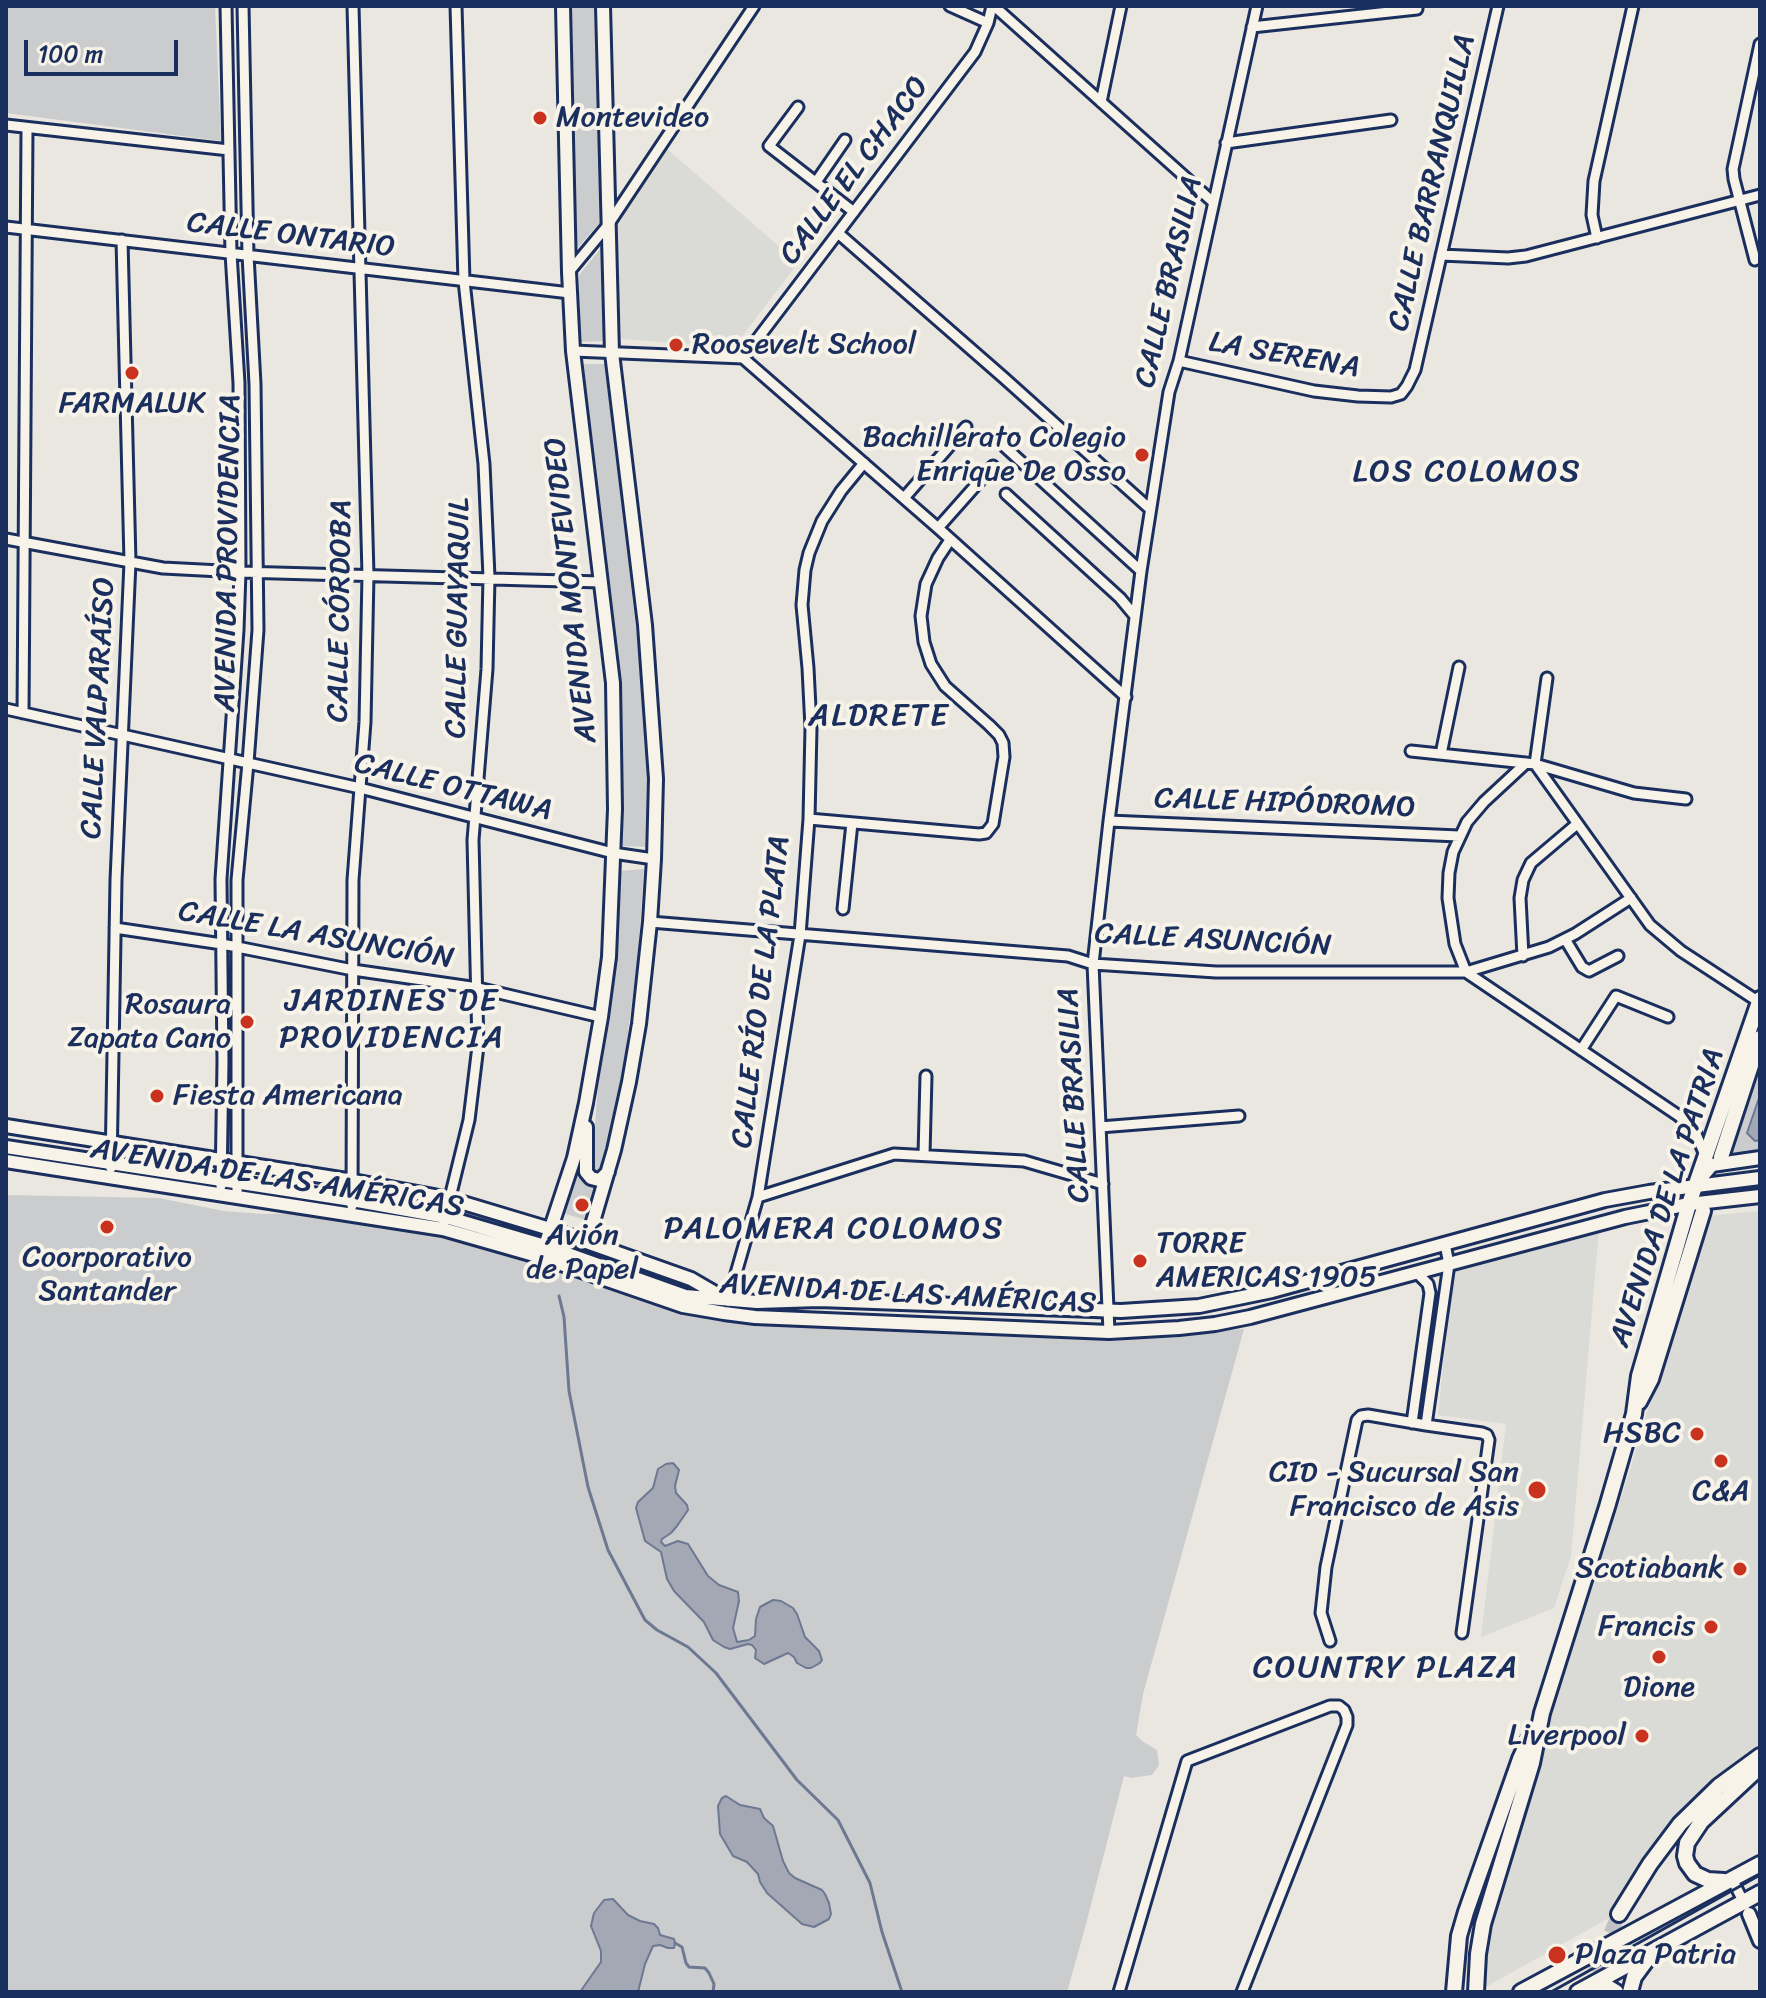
<!DOCTYPE html>
<meta charset="utf-8">
<style>
body{margin:0}
#map{position:relative;width:1766px;height:1998px;overflow:hidden;background:#eae7e0;font-family:Sriracha,sans-serif}
canvas{display:block}
.frame{position:absolute;inset:0;border:8px solid #1b2f5e;pointer-events:none}
.scale{position:absolute;left:24px;top:40px;width:154px;height:36px;box-sizing:border-box;border:4px solid #1b2f5e;border-top:0;padding-left:10px;font-size:24px;line-height:28px;white-space:nowrap;color:#1b2f5e;-webkit-text-stroke:6px #f7f3e8;paint-order:stroke}
</style>
<div id="map">
<canvas width="1766" height="1998"></canvas>
<div class="frame"></div>
<div class="scale">100 m</div>
</div>
<script>
const ctx = document.querySelector('canvas').getContext('2d');
ctx.lineJoin = 'round';
function fill(path, color) {
  ctx.fillStyle = color;
  ctx.fill(path, 'evenodd');
}
function shape(rows) {
  const path = new Path2D();
  for (const r of rows) {
    path.moveTo(r[0], r[1]);
    for (let i = 2; i < r.length; i += 2) path.lineTo(r[i], r[i + 1]);
  }
  return path;
}
function strokePath(path, color, width, dash) {
  ctx.strokeStyle = color;
  ctx.lineWidth = width;
  ctx.lineCap = dash ? 'butt' : 'round';
  ctx.setLineDash(dash || []);
  ctx.stroke(path);
}
function drawText(font, color, halo, rows, align = 'center') {
  ctx.font = font + ' Sriracha,sans-serif';
  ctx.lineWidth = 8;
  ctx.setLineDash([]);
  ctx.textBaseline = 'middle';
  ctx.strokeStyle = halo;
  ctx.fillStyle = color;
  for (const [text, x, y, turn = 0] of rows) {
    ctx.save();
    ctx.translate(x, y);
    ctx.rotate((+turn || 0) * Math.PI / 180);
    ctx.textAlign = isNaN(turn) ? turn : align;
    if (halo) ctx.strokeText(text, 0, 0);
    ctx.fillText(text, 0, 0);
    ctx.restore();
  }
}
fill(shape([
 [665,147,798,263,734,347,621,339,615,222],
 [1760,1211,1760,1750,1691,1809,1686,1804,1642,1858,1611,1917,1484,1988,1488,1941,1494,1910,1509,1869,1501,1867,1628,1476,1706,1216],
 [1599,1229,1571,1556,1554,1608,1481,1637,1506,1424,1438,1415,1453,1271]
]), '#dadad6');
fill(shape([
 [6,6,215,6,221,141,6,113],
 [571,6,599,6,602,220,574,252],
 [601,248,605,341,580,342,579,275],
 [583,364,605,364,642,681,647,766,648,847,619,846,621,773,619,680],
 [644,869,638,956,624,1062,613,1119,599,1172,594,1174,589,1168,593,1152,600,1060,615,976,619,871],
 [1760,1064,1760,1152,1731,1154],
 [581,1159,583,1178,588,1183,597,1184,587,1220,565,1214],
 [6,1195,159,1198,224,1211,263,1214,392,1211,429,1218,484,1246,540,1261,631,1295,658,1303,683,1314,726,1315,1056,1338,1148,1336,1244,1329,1143,1694,1136,1735,1142,1741,1157,1750,1159,1765,1152,1775,1131,1778,1124,1776,1085,1928,1067,1992,6,1992]
]), '#cbcccd');
const water = shape([
 [1760,1095,1760,1140,1755,1141,1747,1133,1760,1095],
 [673,1463,679,1470,675,1486,676,1493,687,1505,688,1510,677,1526,671,1533,662,1539,661,1542,665,1546,678,1541,688,1544,708,1576,719,1585,738,1592,739,1601,733,1628,737,1642,749,1640,755,1636,756,1619,760,1607,773,1600,781,1601,793,1608,797,1614,805,1637,819,1651,822,1660,820,1663,811,1668,806,1668,797,1663,794,1657,788,1653,764,1664,755,1658,756,1650,752,1645,748,1644,730,1649,724,1647,713,1640,704,1622,674,1591,667,1579,661,1552,645,1541,636,1508,638,1502,653,1488,658,1469,666,1464,673,1463],
 [726,1796,740,1805,760,1809,764,1818,773,1826,783,1861,789,1873,795,1878,822,1890,825,1894,829,1903,831,1914,829,1919,814,1927,802,1924,767,1893,760,1882,758,1874,747,1862,733,1856,720,1834,718,1806,722,1798,726,1796],
 [613,1899,628,1915,640,1921,654,1924,658,1928,660,1935,674,1939,675,1943,674,1948,668,1948,660,1945,653,1946,645,1964,638,1992,580,1992,601,1962,601,1951,591,1926,594,1913,604,1900,613,1899]
]);
fill(water, '#a3a8b4');
strokePath(water, '#6d7892', 2);
strokePath(shape([
 [559,1296,564,1317,569,1391,588,1487,608,1550,645,1620,657,1630,688,1647,716,1673,797,1780,838,1820,870,1883,882,1932,902,1992],
 [675,1943,682,1947,686,1963,689,1967,705,1968,709,1973,714,1984,713,1992]
]), '#6d7892', 3);
strokePath(shape([
 [561,1241,617,1262]
]), '#a3a8b4', 11);
strokePath(shape([
 [1703,1211,1721,1157],
 [1588,1992,1597,1964,1619,1914]
]), '#c1c2c6', 14, [14, 7]);
const street = shape([
 [950,6,988,23],
 [994,6,1213,202],
 [1252,27,1417,9],
 [1101,102,1121,6],
 [798,107,769,146,854,212],
 [6,125,229,150],
 [1226,143,1391,120],
 [816,182,845,140],
 [6,227,570,293],
 [838,233,1004,378,1150,509],
 [1597,238,1592,215,1594,181,1633,6],
 [1441,255,1508,258,1526,256,1760,195],
 [1755,260,1734,179,1733,169,1760,44],
 [569,272,608,225,754,6],
 [573,351,743,358,938,528,1126,697],
 [743,358,975,52,988,23,992,6],
 [1179,361,1314,391,1358,396,1391,397,1401,394,1407,386,1415,370,1498,6],
 [1005,447,1141,571],
 [1006,494,1120,598,1135,616],
 [904,498,966,427],
 [938,528,993,466],
 [6,539,163,568,240,572,601,582],
 [1547,678,1535,764,1650,925,1681,951,1759,1002],
 [6,709,360,788,613,853,654,859],
 [23,713,27,129],
 [1411,751,1535,764,1634,793,1686,799],
 [1441,754,1459,667],
 [809,819,979,834,986,833,993,824,1004,757,1003,743,999,735,989,725,945,686,931,664,924,642,921,616,926,584,938,558,950,540],
 [1109,821,1459,836],
 [843,909,852,823],
 [650,922,1068,956,1093,964,1216,972,1466,972,1679,1116,1696,1134,1705,1155],
 [115,928,222,944,353,970,478,988,601,1017],
 [1565,939,1582,967,1589,971,1618,956],
 [1523,956,1520,898,1523,880,1531,863,1577,824],
 [1466,972,1455,944,1448,898,1449,873,1453,852,1467,822,1484,802,1526,763],
 [1466,972,1549,947,1575,934,1631,898],
 [1581,1050,1616,996,1668,1017],
 [1100,1127,1239,1116],
 [924,1155,926,1076],
 [111,1168,116,880,130,562,122,240],
 [221,1186,223,1062,221,879,238,630,240,572,239,383,231,253,226,6],
 [237,1196,237,880,248,763,258,630,255,384,248,255,243,6],
 [758,1197,894,1154,1024,1161,1103,1184],
 [352,1206,353,880,365,722,368,575,353,6],
 [444,1222,469,1120,478,1046,473,840,487,669,489,577,484,464,464,281,456,6],
 [728,1301,758,1197,800,935,809,819,811,728,808,668,802,605,805,570,809,553,822,521,841,491,864,463],
 [1109,1332,1093,964,1109,821,1141,571,1169,392,1179,361,1257,6],
 [1412,1423,1430,1293,1428,1284,1416,1272],
 [1426,1425,1449,1264,1445,1244],
 [1330,1641,1321,1613,1326,1567,1357,1420,1361,1416,1368,1415,1426,1425,1482,1433,1487,1435,1489,1440,1462,1633],
 [1732,1879,1745,1905],
 [1119,1992,1187,1761,1330,1706,1339,1706,1344,1710,1347,1717,1347,1725,1242,1992]
]);
const secondary = shape([
 [6,1126,353,1181,450,1199,550,1229,691,1279,722,1297],
 [586,1127,586,1172,591,1178,599,1180,602,1178,608,1172],
 [6,1147,352,1200,446,1217,545,1246,685,1296,757,1302,819,1300,1121,1311,1199,1306,1272,1291,1605,1200,1649,1192,1760,1178],
 [6,1161,443,1229,541,1257,683,1306,724,1313,755,1317,1109,1332,1179,1328,1215,1324,1250,1317,1625,1217,1689,1204,1760,1196],
 [1700,1179,1712,1165,1760,1158],
 [587,1242,614,1150,629,1082,639,1024,650,922,654,859,656,779,645,625,612,353,603,6],
 [543,1252,574,1158,586,1103,601,1017,609,957,615,809,613,683,573,351,569,272,563,6],
 [1749,1914,1760,1941]
]);
const primary = shape([
 [1721,1157,1760,1038],
 [1639,1402,1651,1379,1703,1211],
 [1724,1881,1708,1880,1695,1874,1687,1863,1685,1856,1687,1843,1701,1822,1760,1767],
 [1619,1914,1650,1864,1680,1824,1719,1786,1760,1756],
 [1593,1984,1606,1986,1616,1992],
 [1454,1992,1459,1936,1466,1912,1520,1759,1533,1731],
 [1476,1992,1478,1954,1483,1924,1532,1763,1542,1713,1607,1507,1634,1414,1639,1376,1689,1204,1760,999],
 [1521,1992,1760,1864],
 [1578,1992,1760,1893],
 [1630,1992,1634,1977,1648,1958]
]);
strokePath(street, '#1b2f5e', 15);
strokePath(secondary, '#1b2f5e', 18);
strokePath(primary, '#1b2f5e', 20);
strokePath(street, '#f7f3e8', 9);
strokePath(secondary, '#f7f3e8', 12);
strokePath(primary, '#f7f3e8', 14);
strokePath(shape([
 [1551,1992,1760,1875]
]), '#1b2f5e', 3);
for (const [x, y, r, color] of [
 [540,118,8,"#c8321e"],
 [676,345,8,"#c8321e"],
 [132,373,8,"#c8321e"],
 [1142,455,8,"#c8321e"],
 [247,1022,8,"#c8321e"],
 [157,1096,8,"#c8321e"],
 [582,1205,8,"#c8321e"],
 [107,1227,8,"#c8321e"],
 [1140,1261,8,"#c8321e"],
 [1697,1434,8,"#c8321e"],
 [1721,1461,8,"#c8321e"],
 [1537,1490,10,"#c8321e"],
 [1740,1569,8,"#c8321e"],
 [1711,1627,8,"#c8321e"],
 [1659,1657,8,"#c8321e"],
 [1642,1736,8,"#c8321e"],
 [1557,1955,10,"#c8321e"]
]) {
  const dot = new Path2D();
  dot.arc(x, y, r, 0, 2 * Math.PI);
  ctx.fillStyle = color;
  ctx.fill(dot);
  strokePath(dot, '#f7f3e8', 3);
}
drawText('30px', '#1b2f5e', '#f7f3e8', [
 ["Montevideo",556,118,"left"],
 ["Roosevelt School",692,345,"left"],
 ["FARMALUK",132,404,"center"],
 ["Bachillerato Colegio",1126,438],
 ["Enrique De Osso",1126,472],
 ["Rosaura",231,1005],
 ["Zapata Cano",231,1039],
 ["Fiesta Americana",173,1096,"left"],
 ["Avión",582,1236,"center"],
 ["de Papel",582,1270,"center"],
 ["TORRE",1156,1244,"left"],
 ["AMERICAS 1905",1156,1278,"left"],
 ["Coorporativo",107,1258,"center"],
 ["Santander",107,1292,"center"],
 ["HSBC",1681,1434],
 ["CID - Sucursal San",1519,1473],
 ["Francisco de Asis",1519,1507],
 ["C&A",1721,1492,"center"],
 ["Scotiabank",1724,1569],
 ["Francis",1695,1627],
 ["Dione",1659,1688,"center"],
 ["Liverpool",1626,1736],
 ["Plaza Patria",1575,1955,"left"]
], 'right');
drawText('30px', '#1b2f5e', '#f7f3e8', [
 ["CALLE EL CHACO",855,171,-53],
 ["CALLE BARRANQUILLA",1433,183,-77],
 ["CALLE ONTARIO",291,236,7],
 ["CALLE BRASILIA",1170,282,-77],
 ["LA SERENA",1284,356,10],
 ["AVENIDA PROVIDENCIA",229,553,-89],
 ["AVENIDA MONTEVIDEO",572,590,-96],
 ["CALLE CÓRDOBA",341,611,-89],
 ["CALLE GUAYAQUIL",459,618,-89],
 ["CALLE VALPARAÍSO",99,708,-87],
 ["CALLE OTTAWA",453,788,14],
 ["CALLE HIPÓDROMO",1285,804,2],
 ["CALLE LA ASUNCIÓN",316,936,10],
 ["CALLE ASUNCIÓN",1213,941,3],
 ["CALLE RÍO DE LA PLATA",762,992,-83],
 ["CALLE BRASILIA",1075,1095,-93],
 ["AVENIDA DE LAS AMÉRICAS",277,1179,9],
 ["AVENIDA DE LA PATRIA",1668,1198,-72],
 ["AVENIDA DE LAS AMÉRICAS",908,1295,3]
]);
ctx.letterSpacing = '2px';
drawText('32px', '#1b2f5e', '#f7f3e8', [
 ["LOS COLOMOS",1467,473],
 ["ALDRETE",879,717],
 ["JARDINES DE",392,1002],
 ["PROVIDENCIA",392,1039],
 ["PALOMERA COLOMOS",834,1230],
 ["COUNTRY PLAZA",1386,1669]
]);
ctx.letterSpacing = '0px';
</script>
